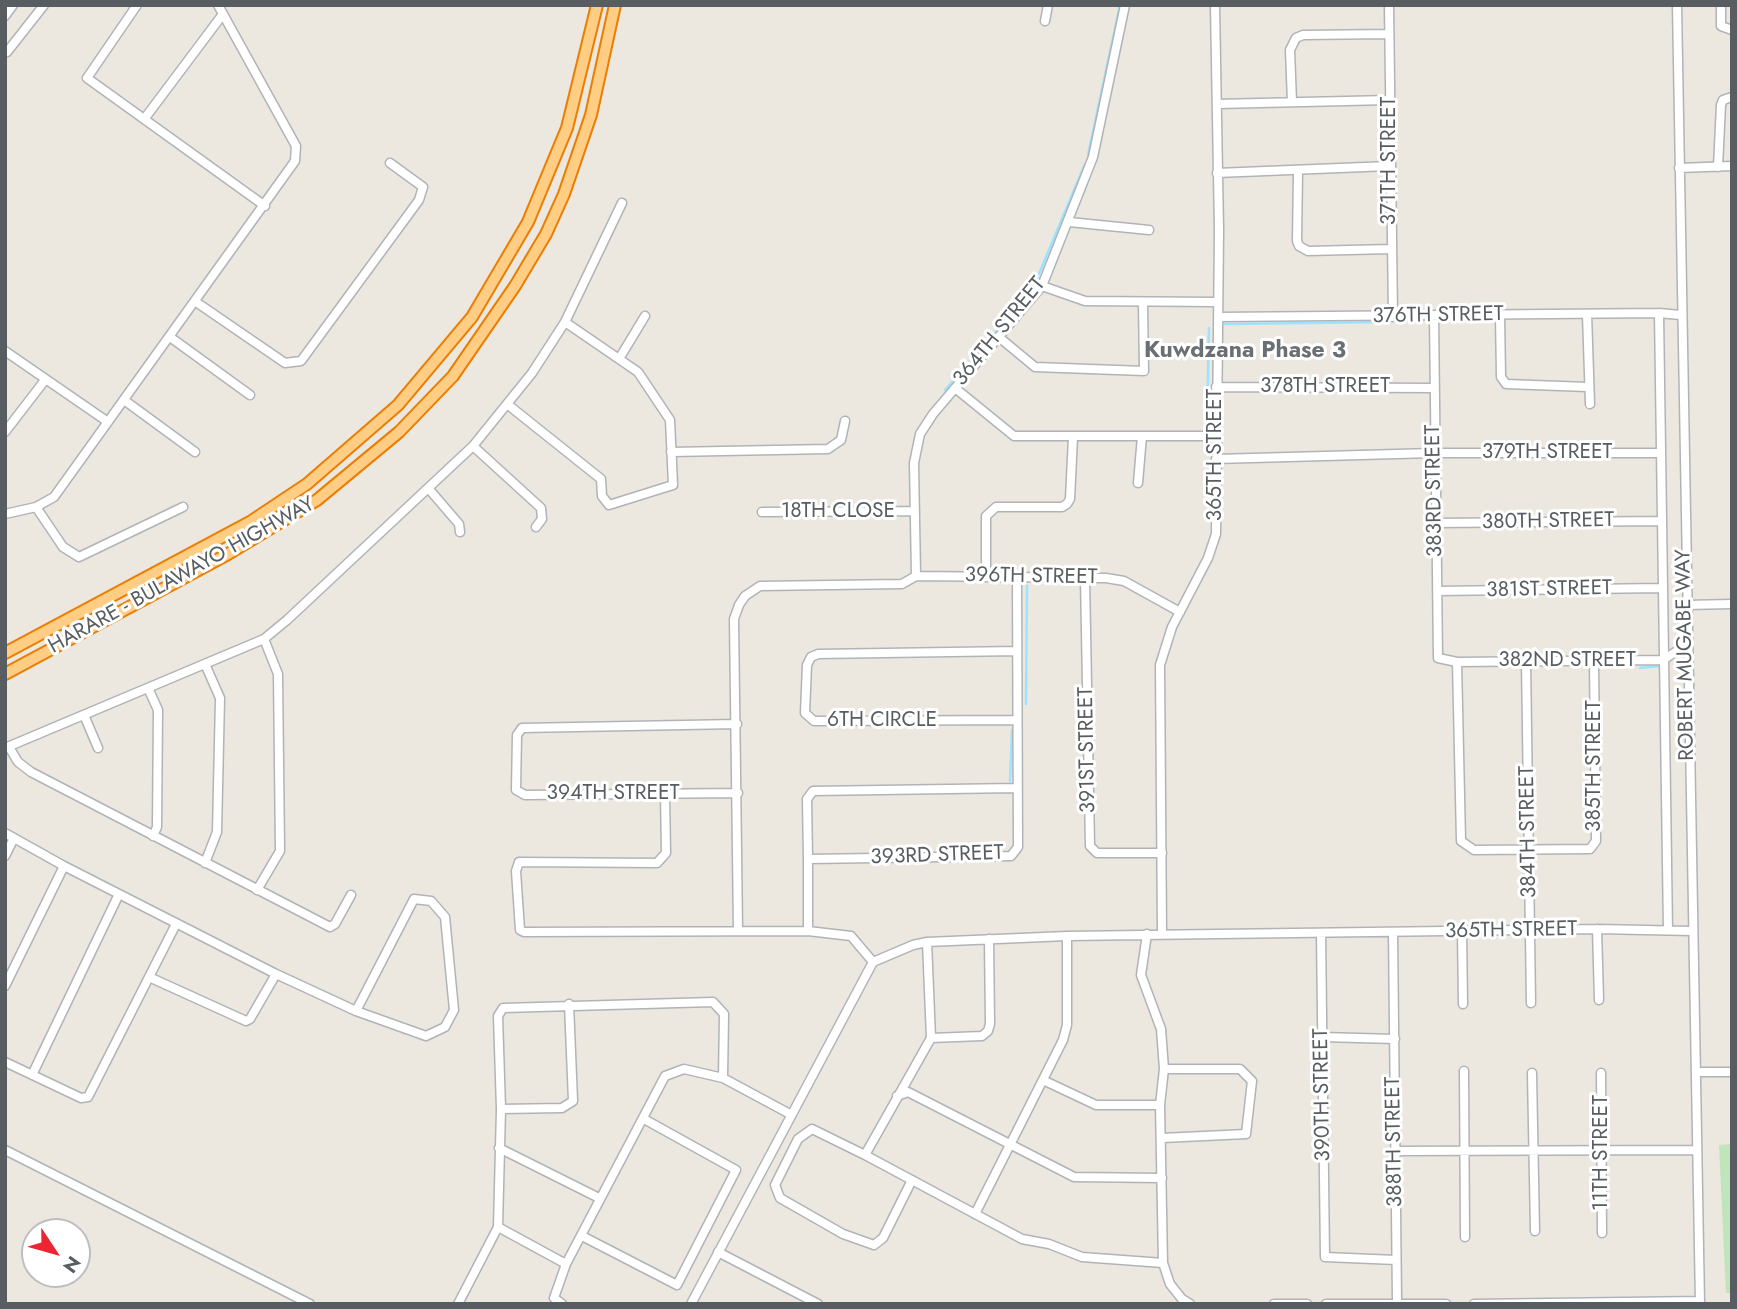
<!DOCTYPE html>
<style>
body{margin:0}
#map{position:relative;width:1737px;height:1309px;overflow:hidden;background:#ece7df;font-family:Jost,sans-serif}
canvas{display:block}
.frame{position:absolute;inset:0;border:7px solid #585d61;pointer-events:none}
.north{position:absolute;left:21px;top:1218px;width:70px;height:70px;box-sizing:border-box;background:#fff;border:2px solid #bcbec0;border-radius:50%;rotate:126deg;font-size:19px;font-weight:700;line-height:28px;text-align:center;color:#585d61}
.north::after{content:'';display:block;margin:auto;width:24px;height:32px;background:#ed2432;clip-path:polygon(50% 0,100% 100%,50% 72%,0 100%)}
</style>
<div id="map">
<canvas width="1737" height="1309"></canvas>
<div class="frame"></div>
<div class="north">N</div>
</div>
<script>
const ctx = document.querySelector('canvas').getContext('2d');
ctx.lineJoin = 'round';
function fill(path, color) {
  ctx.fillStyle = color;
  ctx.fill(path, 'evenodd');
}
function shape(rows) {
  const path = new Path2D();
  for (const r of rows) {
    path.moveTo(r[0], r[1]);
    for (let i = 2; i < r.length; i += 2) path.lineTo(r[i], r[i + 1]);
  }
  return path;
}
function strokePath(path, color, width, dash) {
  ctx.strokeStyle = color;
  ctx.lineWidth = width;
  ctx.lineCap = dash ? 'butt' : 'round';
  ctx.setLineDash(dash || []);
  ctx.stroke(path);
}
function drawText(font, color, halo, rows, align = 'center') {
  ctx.font = font + ' Jost,sans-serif';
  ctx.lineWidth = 6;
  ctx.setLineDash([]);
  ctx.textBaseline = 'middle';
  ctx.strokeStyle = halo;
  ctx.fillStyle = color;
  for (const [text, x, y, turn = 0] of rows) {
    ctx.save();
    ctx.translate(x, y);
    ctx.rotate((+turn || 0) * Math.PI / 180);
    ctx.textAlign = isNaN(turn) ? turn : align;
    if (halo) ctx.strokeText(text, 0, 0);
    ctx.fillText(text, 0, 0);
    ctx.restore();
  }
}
fill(shape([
 [1732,1144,1732,1293,1726,1293,1719,1145]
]), '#c0e5ba');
strokePath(shape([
 [1088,155,1120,5],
 [1033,288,1085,164],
 [1225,324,1390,322],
 [945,390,1029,294],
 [1207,421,1209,328],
 [1640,668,1660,666],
 [1026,704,1027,586],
 [1010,781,1012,730]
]), '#9ce3ff', 2.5);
const minor = shape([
 [137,5,87,78,265,206],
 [1389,5,1393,317],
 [1677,5,1700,1304],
 [1721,5,1721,26,1732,30],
 [5,16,13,5],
 [1045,21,1048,5],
 [7,52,44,5],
 [1292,102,1290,50,1296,38,1303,35,1389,34],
 [1217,104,1389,100],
 [145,118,223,14],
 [1718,167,1721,105,1723,100,1732,97],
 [1679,168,1732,166],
 [1298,172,1297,241,1299,246,1308,251,1391,249],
 [1217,173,1389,166],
 [1069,222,1149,230],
 [1042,286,1085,301,1217,302],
 [196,302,285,363,301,361,419,200,423,187,390,163],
 [1587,314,1590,404],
 [1500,315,1501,377,1506,384,1588,387],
 [1434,316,1438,658,1457,662,1663,660,1686,645],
 [1218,317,1659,313],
 [170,337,250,395],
 [1000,338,1035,367,1144,371,1143,303],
 [5,351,108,422],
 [619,359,645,316],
 [1216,387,1435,388],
 [955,388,1014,436,1216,436],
 [124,400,195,452],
 [507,404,601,479,602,496,609,505,673,485,670,420,638,372,565,322],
 [5,432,45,380],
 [473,446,541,508,542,519,536,527],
 [671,452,828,449,841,440,845,421],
 [1216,459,1433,453,1660,453],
 [1138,483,1142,436],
 [428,488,459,524,460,532],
 [36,507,63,547,79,557,183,507],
 [762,512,915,511],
 [5,514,36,507,54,497,295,161,296,146,218,5],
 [1436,523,1661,521],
 [916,576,914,463,920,434,933,414,1042,286,1093,157,1125,5],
 [916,576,1106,578,1124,581,1180,612],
 [986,577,986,516,996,507,1062,507,1067,504,1070,499,1073,437],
 [1085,578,1090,846,1097,853,1162,853],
 [1437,591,1661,588],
 [1685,605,1732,604],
 [1526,661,1531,1003],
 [1457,662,1461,841,1474,850,1590,849,1596,841,1594,661],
 [205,664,220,698,217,832,205,863],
 [148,688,158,710,157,827,153,836],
 [84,715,98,748],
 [1016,720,814,721,805,713,807,665,811,657,818,654,1017,651],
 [737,724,522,728,517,735,516,790,525,795,738,793],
 [9,747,18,762,31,772,330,927,335,924,351,895],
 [5,748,264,639,287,620,473,446,532,373,565,322,622,203],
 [665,794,666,853,657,863,519,862,516,871,520,930,524,932,808,931,808,859,1011,856,1018,847,1017,577],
 [5,833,64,866,276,974,356,1011,426,1036,445,1027,454,1010,445,917,431,901,414,899,356,1011],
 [5,856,14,838],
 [808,859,807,799,813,791,1017,788],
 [257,890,280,851,278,674,264,639],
 [1597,929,1599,1000],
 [738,930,734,619,739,605,745,596,760,586,902,584,916,576],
 [1668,930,1659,313,1680,315],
 [808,931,851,936,873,962,913,945,927,942,1067,936,1597,929,1692,931],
 [1462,931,1463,1004],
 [1393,932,1397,1302],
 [1321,933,1325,1257,1396,1260],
 [1147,934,1141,975,1161,1029,1164,1069,1160,1105,1163,1263,1170,1284,1182,1299,1190,1304],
 [1162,934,1160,665,1172,627,1208,558,1216,534,1219,230,1215,5],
 [149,977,246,1021,250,1019,276,974],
 [5,986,64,866],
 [1322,1037,1395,1039],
 [931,1038,982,1036,988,1031,990,1024,989,939],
 [5,1062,81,1098,88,1097,176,924],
 [1464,1071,1465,1237],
 [1696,1072,1732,1072],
 [1532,1073,1535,1231],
 [1601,1073,1602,1233],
 [32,1075,119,894],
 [1045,1081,1096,1105,1160,1105],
 [897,1096,908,1092,1074,1177,1162,1178],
 [501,1109,562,1108,573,1101,569,1004],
 [1162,1138,1246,1134,1252,1081,1240,1069,1164,1069],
 [499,1148,599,1198],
 [5,1150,310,1304],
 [1396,1151,1696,1150],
 [865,1155,931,1038,927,942],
 [912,1180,883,1238,874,1245,843,1234,780,1198,775,1185,798,1139,812,1129,865,1155,1022,1239,1049,1244,1082,1257,1163,1263],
 [975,1214,1063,1040,1067,1025,1067,936],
 [498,1227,566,1264],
 [582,1236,677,1285,736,1170,644,1119],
 [718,1252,818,1304],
 [458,1304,498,1227,501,1109,498,1016,503,1008,713,1002,724,1014,723,1078],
 [562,1304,554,1298,566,1264,665,1076,684,1069,723,1078,790,1114],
 [691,1304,873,962],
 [1274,1304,1307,1304],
 [1326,1304,1446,1304],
 [1474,1304,1700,1301]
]);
const highway = shape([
 [5,653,250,522,307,484,398,405,472,317,528,222,567,128,597,5],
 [5,674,228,554,317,500,399,432,453,376,515,286,546,234,564,194,591,115,615,5]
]);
strokePath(minor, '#b0b4b8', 11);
strokePath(highway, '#eb7e00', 14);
strokePath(minor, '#fff', 8);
strokePath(highway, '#ffcd83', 10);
drawText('21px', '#585d61', '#fff', [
 ["371TH STREET",1390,161,-90],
 ["376TH STREET",1438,316,-1],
 ["364TH STREET",1000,332,-51],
 ["378TH STREET",1325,387],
 ["379TH STREET",1547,453],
 ["365TH STREET",1216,455,-90],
 ["383RD STREET",1435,491,-91],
 ["18TH CLOSE",838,512],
 ["380TH STREET",1548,522,-1],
 ["HARARE - BULAWAYO HIGHWAY",182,576,-29],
 ["396TH STREET",1031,577,1],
 ["381ST STREET",1549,590,-1],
 ["ROBERT MUGABE WAY",1686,655,-91],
 ["382ND STREET",1567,661],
 ["6TH CIRCLE",882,721],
 ["391ST STREET",1088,750,-91],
 ["385TH STREET",1595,766,-90],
 ["394TH STREET",613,794],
 ["384TH STREET",1529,832,-91],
 ["393RD STREET",937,856,-2],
 ["365TH STREET",1511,931,-1],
 ["390TH STREET",1323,1095,-91],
 ["388TH STREET",1395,1142,-91],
 ["11TH STREET",1602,1153,-90]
]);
drawText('bold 23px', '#696f73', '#fff', [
 ["Kuwdzana Phase 3",1245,351]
]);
</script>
